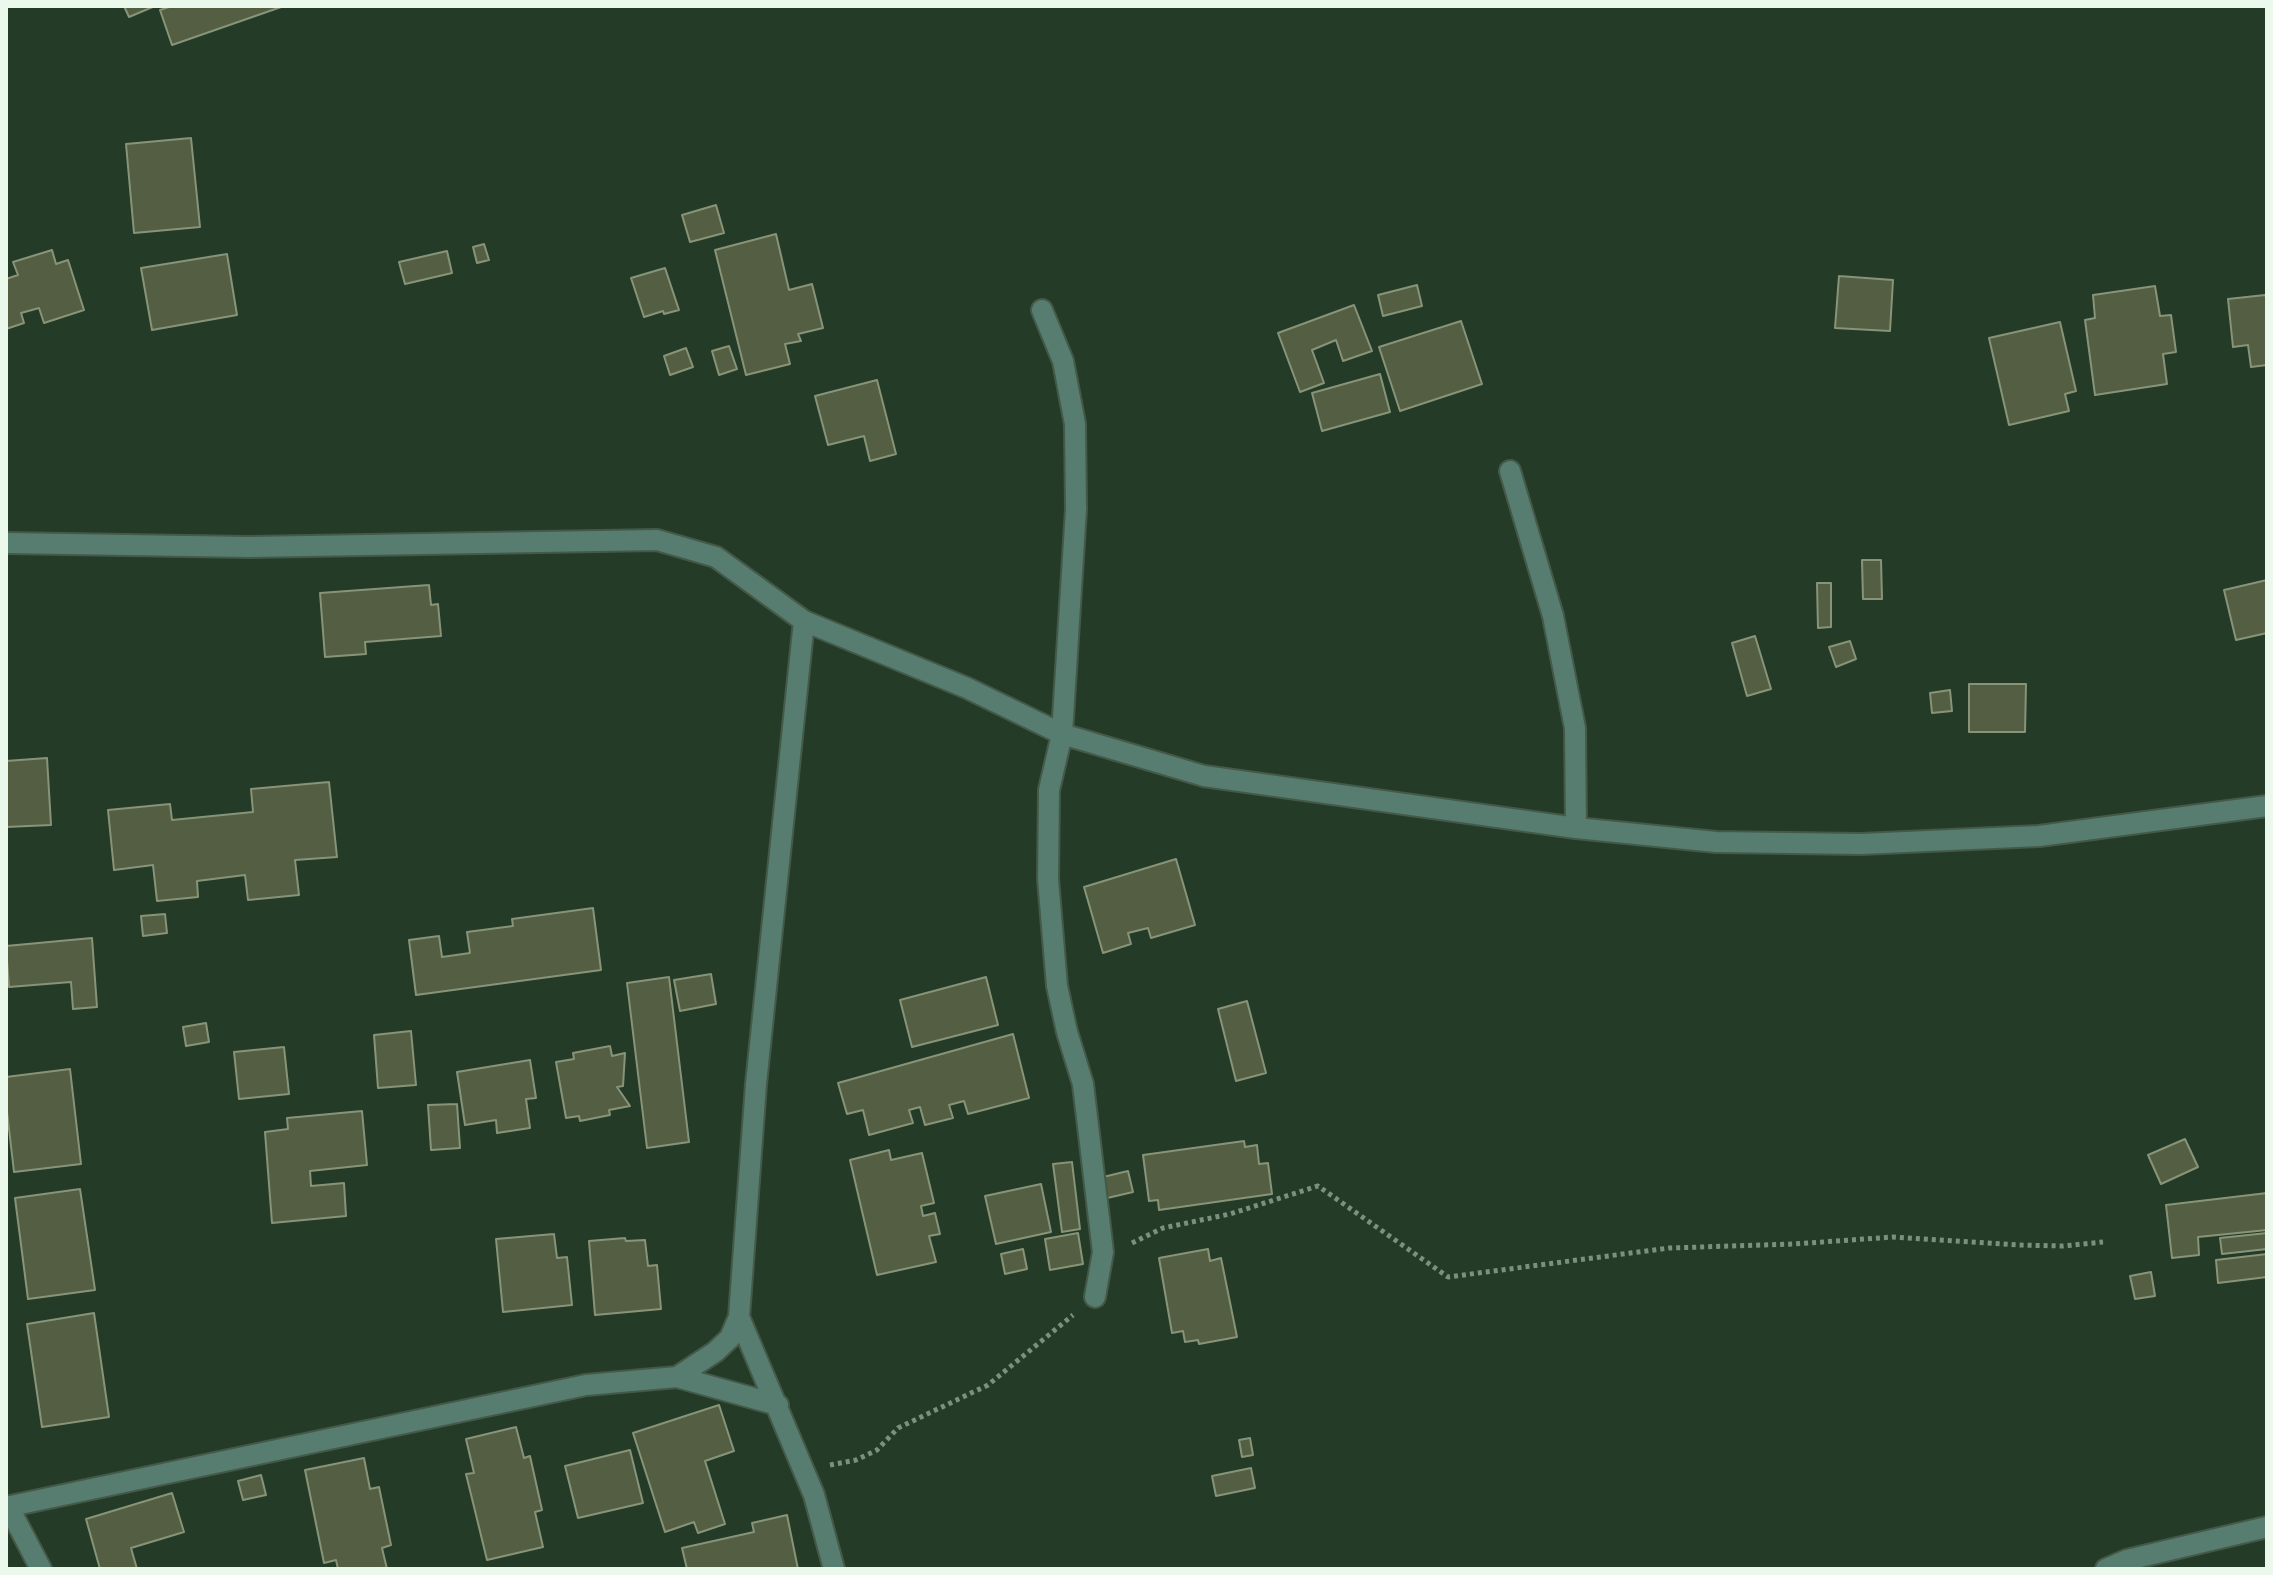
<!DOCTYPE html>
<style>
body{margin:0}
#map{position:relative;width:2273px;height:1575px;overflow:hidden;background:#243b28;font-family:"Roboto Condensed",sans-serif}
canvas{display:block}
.frame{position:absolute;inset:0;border:8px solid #ebf9ed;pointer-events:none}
</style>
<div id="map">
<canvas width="2273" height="1575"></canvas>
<div class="frame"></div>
</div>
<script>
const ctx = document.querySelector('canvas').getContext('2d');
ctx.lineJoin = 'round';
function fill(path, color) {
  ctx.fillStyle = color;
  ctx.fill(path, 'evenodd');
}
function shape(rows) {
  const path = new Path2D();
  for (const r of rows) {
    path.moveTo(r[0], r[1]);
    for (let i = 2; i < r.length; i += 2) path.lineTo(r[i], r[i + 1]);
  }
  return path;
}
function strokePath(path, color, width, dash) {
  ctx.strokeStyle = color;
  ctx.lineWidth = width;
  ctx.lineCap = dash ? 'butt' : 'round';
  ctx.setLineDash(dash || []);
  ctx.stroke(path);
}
const building = shape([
 [124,6,155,6,129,17,124,6],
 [172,6,284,6,172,45,160,10,172,6],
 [191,138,200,227,134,233,126,144,191,138],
 [716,205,724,233,690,242,682,215,716,205],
 [776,234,789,290,812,284,823,328,798,334,801,341,785,344,790,364,746,375,715,250,776,234],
 [484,244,489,260,477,263,473,247,484,244],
 [52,250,56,264,68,260,84,310,44,323,39,308,21,313,24,323,6,329,6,279,18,275,13,262,52,250],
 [447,251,452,273,405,284,399,262,447,251],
 [227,254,237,315,152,330,141,268,227,254],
 [665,268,679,310,664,314,663,311,644,317,631,278,665,268],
 [1839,276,1893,280,1890,331,1835,328,1839,276],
 [1417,285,1422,306,1383,316,1378,295,1417,285],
 [2155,286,2160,316,2171,315,2176,352,2163,354,2167,384,2095,395,2085,320,2095,318,2093,295,2155,286],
 [2265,295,2267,298,2267,365,2251,367,2248,345,2233,347,2228,299,2265,295],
 [1354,305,1372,351,1343,361,1336,340,1312,350,1324,383,1300,392,1278,333,1354,305],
 [1461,321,1482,384,1400,411,1379,347,1461,321],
 [2060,322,2076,391,2065,394,2069,411,2009,425,1989,338,2060,322],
 [729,346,737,369,719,375,712,351,729,346],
 [686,348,693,367,670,375,664,356,686,348],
 [1380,374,1390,412,1322,431,1312,393,1380,374],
 [877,380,896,454,870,461,864,436,828,445,815,396,877,380],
 [1862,560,1881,560,1882,599,1863,599,1862,560],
 [2267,580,2267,633,2236,640,2224,590,2267,580],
 [1817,583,1831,583,1831,627,1818,628,1817,583],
 [429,585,431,605,438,604,441,636,365,642,366,654,325,657,320,593,429,585],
 [1755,636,1771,689,1747,696,1732,643,1755,636],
 [1850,641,1856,659,1836,667,1829,647,1850,641],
 [1969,684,2026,684,2025,732,1969,732,1969,684],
 [1950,690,1952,711,1932,713,1930,693,1950,690],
 [47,758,51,825,6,827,6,761,47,758],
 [329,782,337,857,295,860,299,895,248,900,245,875,197,881,198,897,157,901,153,865,114,870,108,810,170,804,172,820,253,812,251,789,329,782],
 [1176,859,1195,925,1151,938,1148,928,1128,933,1131,944,1103,953,1084,887,1176,859],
 [593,908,601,970,416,995,409,940,439,936,442,957,470,953,467,932,513,926,512,919,593,908],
 [165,914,167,933,143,936,141,916,165,914],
 [92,938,97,1007,73,1009,71,982,9,987,6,946,92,938],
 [711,974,716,1004,680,1011,674,980,711,974],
 [669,977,689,1142,647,1148,627,983,669,977],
 [986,977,998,1025,912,1047,900,1000,986,977],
 [1247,1001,1266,1073,1236,1081,1218,1009,1247,1001],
 [206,1023,209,1042,186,1046,183,1027,206,1023],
 [411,1031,416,1085,378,1088,374,1035,411,1031],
 [1013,1034,1029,1098,968,1114,964,1101,949,1105,953,1118,925,1125,920,1107,909,1110,913,1123,869,1135,863,1110,847,1114,838,1083,1013,1034],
 [610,1046,612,1056,625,1053,623,1086,617,1087,630,1106,609,1110,610,1115,580,1121,579,1116,566,1118,556,1062,574,1059,573,1053,610,1046],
 [284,1047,289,1094,239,1099,234,1052,284,1047],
 [530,1060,536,1098,526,1099,530,1128,497,1133,496,1120,465,1125,457,1072,530,1060],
 [70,1069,81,1164,14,1172,6,1103,6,1077,70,1069],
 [457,1104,460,1148,431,1150,428,1105,457,1104],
 [362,1111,367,1165,310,1171,311,1186,344,1183,346,1216,272,1223,265,1132,288,1129,287,1118,362,1111],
 [2185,1139,2198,1167,2161,1184,2148,1155,2185,1139],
 [1244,1141,1245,1147,1257,1145,1259,1164,1268,1163,1272,1194,1159,1210,1158,1200,1149,1201,1143,1155,1244,1141],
 [889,1150,891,1160,922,1153,934,1203,921,1206,923,1216,935,1213,940,1234,929,1236,936,1262,877,1275,850,1160,889,1150],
 [1072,1162,1080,1229,1062,1232,1053,1164,1072,1162],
 [1128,1171,1133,1192,1103,1199,1099,1178,1128,1171],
 [1041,1184,1051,1232,996,1244,985,1196,1041,1184],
 [80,1189,95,1290,28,1299,15,1198,80,1189],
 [2267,1193,2267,1230,2198,1237,2199,1255,2172,1258,2166,1205,2267,1193],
 [1078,1233,1083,1264,1050,1270,1045,1239,1078,1233],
 [2267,1233,2267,1249,2222,1254,2220,1238,2267,1233],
 [554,1234,557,1258,567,1257,572,1305,503,1312,496,1239,554,1234],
 [625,1238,626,1241,645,1240,648,1266,657,1265,661,1309,595,1315,589,1241,625,1238],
 [1023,1249,1027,1269,1005,1274,1001,1254,1023,1249],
 [1208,1249,1210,1261,1221,1258,1237,1337,1199,1344,1198,1340,1185,1342,1183,1331,1172,1333,1159,1258,1208,1249],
 [2267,1254,2267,1277,2218,1283,2216,1260,2267,1254],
 [2151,1272,2155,1296,2135,1299,2130,1276,2151,1272],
 [94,1313,109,1417,42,1427,27,1324,94,1313],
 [719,1405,734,1451,705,1461,725,1524,698,1533,694,1522,665,1532,633,1433,719,1405],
 [516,1427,524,1458,530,1456,542,1510,535,1512,543,1547,487,1560,466,1474,474,1473,466,1439,516,1427],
 [1250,1438,1253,1455,1242,1457,1239,1440,1250,1438],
 [630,1450,643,1503,578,1518,565,1466,630,1450],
 [364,1458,370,1489,379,1487,391,1545,382,1548,387,1569,338,1569,336,1560,324,1563,305,1470,364,1458],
 [1251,1468,1255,1488,1216,1496,1212,1476,1251,1468],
 [261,1475,266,1495,243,1500,238,1481,261,1475],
 [172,1493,184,1532,131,1548,137,1569,100,1569,86,1519,172,1493],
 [787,1515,798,1569,687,1569,682,1548,754,1532,752,1523,787,1515]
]);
fill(building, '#535e43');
strokePath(building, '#889477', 2);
const minor = shape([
 [1042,310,1063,361,1075,424,1076,509,1062,734,1049,790,1048,879,1057,986,1067,1032,1083,1084,1103,1252,1095,1297],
 [1510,471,1553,616,1575,728,1576,828],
 [6,543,249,547,657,540,716,557,804,621,967,688,1062,734,1204,776,1576,828,1716,842,1861,844,2039,836,2267,806],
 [739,1317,814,1495,834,1569],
 [677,1377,778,1405],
 [8,1506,41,1569],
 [6,1507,586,1385,677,1377,715,1352,730,1338,739,1317,756,1084,804,621],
 [2106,1569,2127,1560,2267,1527]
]);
strokePath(minor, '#445948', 24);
strokePath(shape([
 [1132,1243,1163,1228,1230,1214,1318,1186,1448,1277,1669,1248,1794,1244,1893,1237,2018,1245,2063,1246,2103,1242],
 [830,1465,856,1460,877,1450,898,1428,988,1385,1073,1315]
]), '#7d9080', 5, [4, 4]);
strokePath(minor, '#567d70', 20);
</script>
